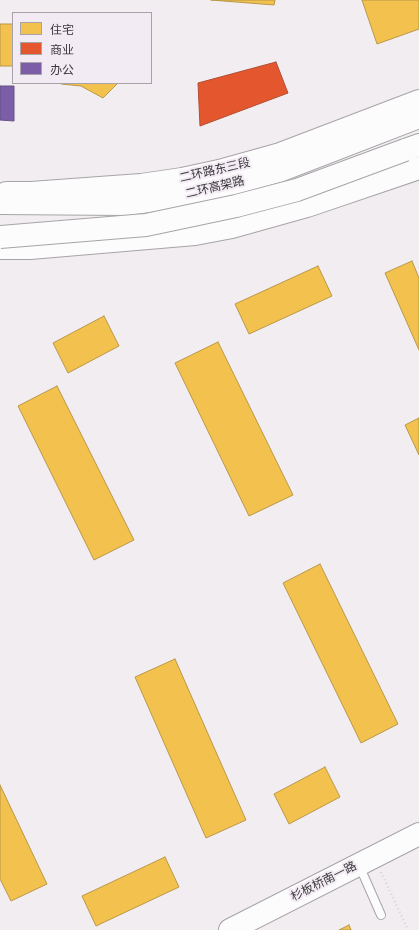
<!DOCTYPE html>
<meta charset="utf-8">
<style>
body{margin:0}
#map{position:relative;width:419px;height:930px;overflow:hidden;background:#f1edf1;font-family:"Roboto Condensed","Noto Sans SC",sans-serif}
canvas{display:block}
.legend{position:absolute;left:12px;top:12px;width:140px;height:72px;box-sizing:border-box;background:#f2ebf3;border:1px solid #a8a3a9;margin:0;padding:5px 7px;list-style:none;font-size:12px;color:#39373a}
.legend li{display:flex;align-items:center;gap:8px;height:20px}
.legend b{width:20px;border:1px solid #a8a3a9}
</style>
<div id="map">
<canvas width="419" height="930"></canvas>
<ul class="legend">
<li><b style="height:11px;background:#f2c14e"></b>住宅</li>
<li><b style="height:11px;background:#e4572e"></b>商业</li>
<li><b style="height:11px;background:#7b5ea7"></b>办公</li>
</ul>
</div>
<script>
const ctx = document.querySelector('canvas').getContext('2d');
ctx.lineJoin = 'round';
function fill(path, color) {
  ctx.fillStyle = color;
  ctx.fill(path, 'evenodd');
}
function shape(rows) {
  const path = new Path2D();
  for (const r of rows) {
    path.moveTo(r[0], r[1]);
    for (let i = 2; i < r.length; i += 2) path.lineTo(r[i], r[i + 1]);
  }
  return path;
}
function strokePath(path, color, width, dash) {
  ctx.strokeStyle = color;
  ctx.lineWidth = width;
  ctx.lineCap = dash ? 'butt' : 'round';
  ctx.setLineDash(dash || []);
  ctx.stroke(path);
}
function drawText(font, color, halo, rows, align = 'center') {
  ctx.font = font + ' "Roboto Condensed","Noto Sans SC",sans-serif';
  ctx.lineWidth = 4;
  ctx.setLineDash([]);
  ctx.textBaseline = 'middle';
  ctx.strokeStyle = halo;
  ctx.fillStyle = color;
  for (const [text, x, y, turn = 0] of rows) {
    ctx.save();
    ctx.translate(x, y);
    ctx.rotate((+turn || 0) * Math.PI / 180);
    ctx.textAlign = isNaN(turn) ? turn : align;
    if (halo) ctx.strokeText(text, 0, 0);
    ctx.fillText(text, 0, 0);
    ctx.restore();
  }
}
const homes = shape([
 [211,0,275,0,274,5,211,0],
 [362,0,419,0,419,29,377,44,362,0],
 [0,24,13,24,13,66,0,66,0,24],
 [61,83,118,83,103,98,81,86,61,84,61,83],
 [412,261,419,278,419,350,385,273,412,261],
 [318,266,332,296,249,334,235,304,318,266],
 [104,316,119,346,68,373,53,343,104,316],
 [218,342,293,495,249,516,175,363,218,342],
 [57,386,134,540,94,560,18,406,57,386],
 [419,418,419,455,405,425,419,418],
 [320,564,398,724,361,743,283,583,320,564],
 [175,659,246,820,206,838,135,677,175,659],
 [325,767,340,797,289,824,274,794,325,767],
 [0,785,47,884,11,901,0,879,0,785],
 [165,857,179,887,96,926,82,896,165,857],
 [349,925,351,930,339,930,349,925]
]);
fill(homes, '#f2c14e');
strokePath(homes, '#ba9848', 1);
const shops = shape([
 [276,62,288,93,200,126,198,83,276,62]
]);
fill(shops, '#e4572e');
strokePath(shops, '#b14d32', 1);
const offices = shape([
 [0,86,14,86,14,121,0,120,0,86]
]);
fill(offices, '#7b5ea7');
strokePath(offices, '#675286', 1);
const lane = shape([
 [359,865,381,915]
]);
const secondary = shape([
 [6,193,31,193,141,185,182,179,219,171,280,154,419,101],
 [0,248,30,248,195,234,232,227,307,206,419,168],
 [230,930,419,834]
]);
const highway = shape([
 [405,150,419,145],
 [0,203,127,204,170,198,225,186,279,171,419,117]
]);
strokePath(lane, '#a7a4a8', 10);
strokePath(secondary, '#a7a4a8', 24);
strokePath(highway, '#a7a4a8', 24);
strokePath(shape([
 [381,872,408,930]
]), '#d6d5d6', 2.5, [1, 3]);
strokePath(lane, '#fdfcfd', 8);
strokePath(secondary, '#fdfcfd', 22);
strokePath(highway, '#fdfcfd', 22);
const highwayBridge = shape([
 [0,237,146,225,236,206,297,190,405,150]
]);
strokePath(highwayBridge, '#a7a4a8', 24, []);
strokePath(highwayBridge, '#fdfcfd', 22);
drawText('12px', '#39373a', '#f2ebf3', [
 ["二环路东三段",215,171,-13],
 ["二环高架路",215,188,-13],
 ["杉板桥南一路",324,882,-27]
]);
</script>
